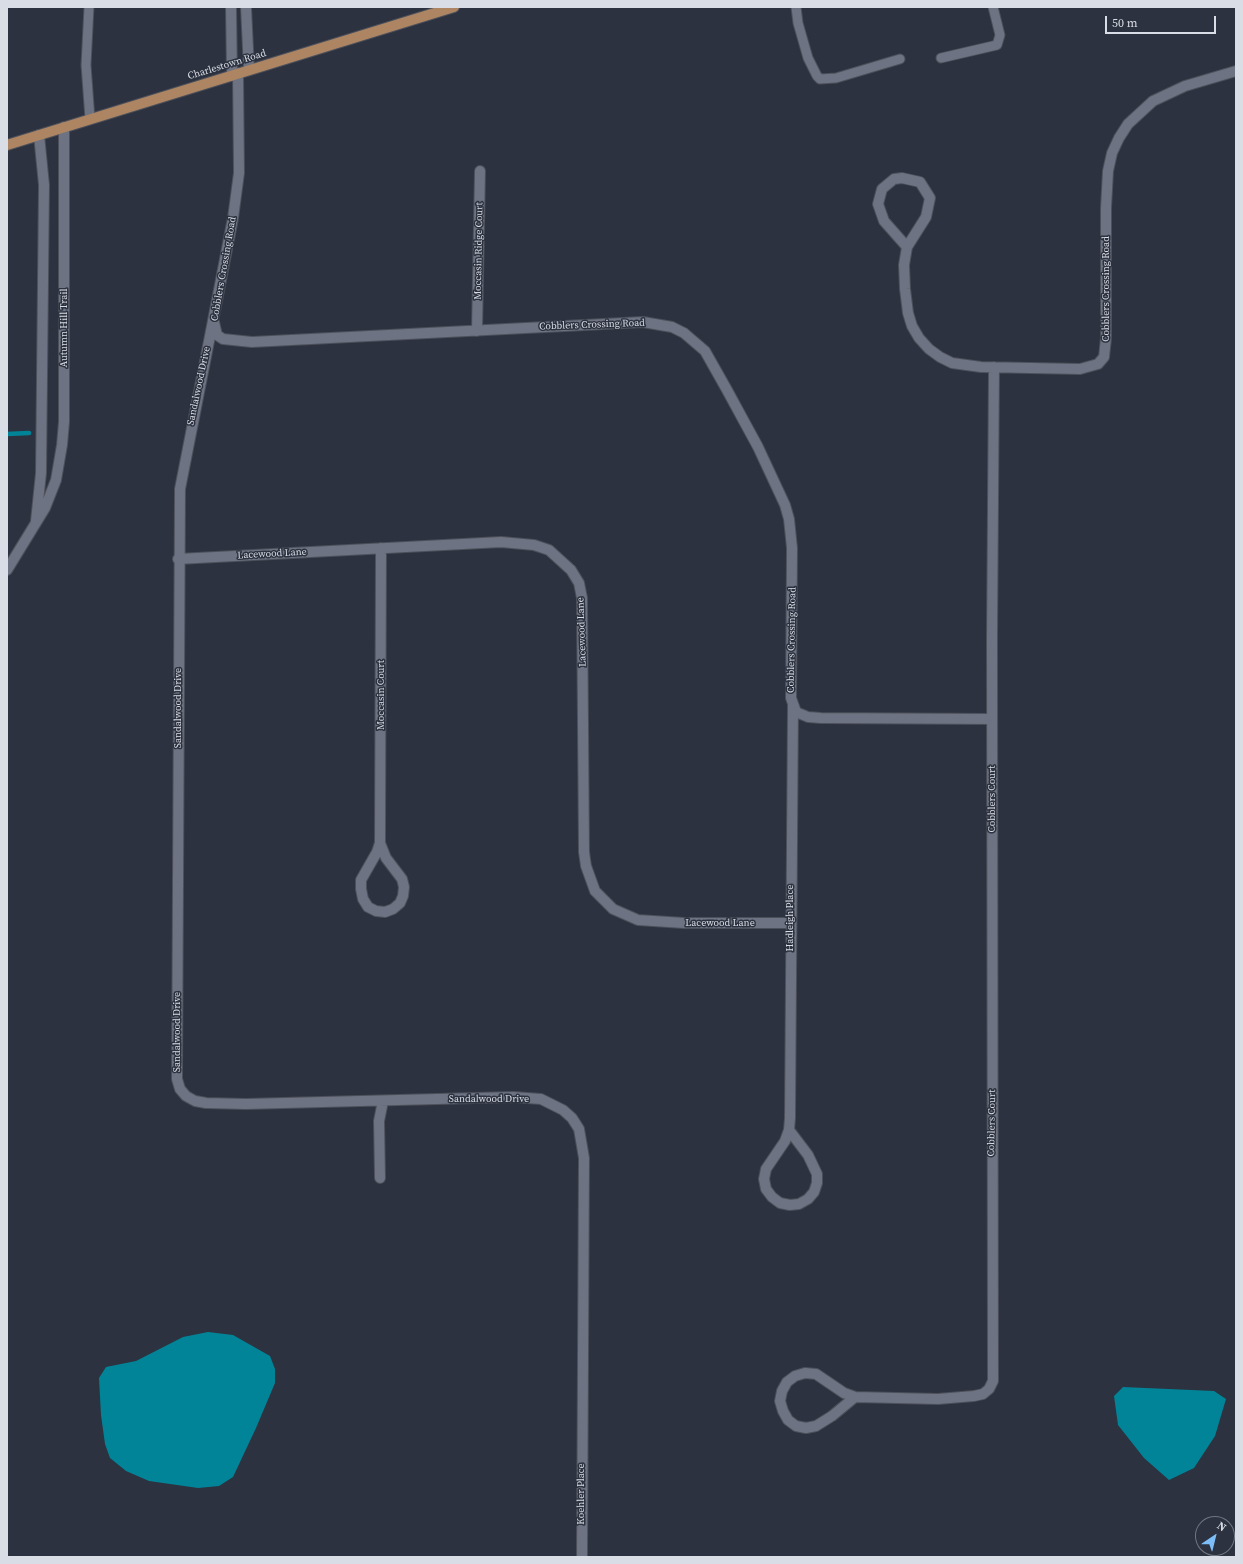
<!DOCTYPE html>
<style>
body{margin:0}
#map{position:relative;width:1243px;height:1564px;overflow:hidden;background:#2c323f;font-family:"Source Serif 4",serif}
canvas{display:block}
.frame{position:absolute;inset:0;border:8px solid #d9dde6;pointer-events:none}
.north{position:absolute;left:1195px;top:1516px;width:40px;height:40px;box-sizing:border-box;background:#2c323f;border:1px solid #717682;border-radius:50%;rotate:35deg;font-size:11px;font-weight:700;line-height:16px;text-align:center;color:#d9dde6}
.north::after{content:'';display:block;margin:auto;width:14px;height:18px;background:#7dbef9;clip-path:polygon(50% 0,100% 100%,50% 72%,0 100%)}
.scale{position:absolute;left:1105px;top:16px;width:111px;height:18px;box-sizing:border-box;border:2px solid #d9dde6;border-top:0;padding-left:5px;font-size:12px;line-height:14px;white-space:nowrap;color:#d9dde6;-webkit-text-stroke:3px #2c323f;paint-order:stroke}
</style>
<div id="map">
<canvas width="1243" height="1564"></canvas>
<div class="frame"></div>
<div class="north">N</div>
<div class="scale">50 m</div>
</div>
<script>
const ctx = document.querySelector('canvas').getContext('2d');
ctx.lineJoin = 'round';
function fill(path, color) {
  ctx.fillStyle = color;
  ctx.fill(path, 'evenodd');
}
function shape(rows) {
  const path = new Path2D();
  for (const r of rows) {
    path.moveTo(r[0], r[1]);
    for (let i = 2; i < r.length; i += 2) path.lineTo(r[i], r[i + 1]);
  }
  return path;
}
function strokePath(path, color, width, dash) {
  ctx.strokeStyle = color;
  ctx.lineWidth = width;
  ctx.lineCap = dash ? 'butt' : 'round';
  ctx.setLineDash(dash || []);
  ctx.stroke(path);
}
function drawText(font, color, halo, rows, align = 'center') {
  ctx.font = font + ' "Source Serif 4",serif';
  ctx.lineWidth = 3;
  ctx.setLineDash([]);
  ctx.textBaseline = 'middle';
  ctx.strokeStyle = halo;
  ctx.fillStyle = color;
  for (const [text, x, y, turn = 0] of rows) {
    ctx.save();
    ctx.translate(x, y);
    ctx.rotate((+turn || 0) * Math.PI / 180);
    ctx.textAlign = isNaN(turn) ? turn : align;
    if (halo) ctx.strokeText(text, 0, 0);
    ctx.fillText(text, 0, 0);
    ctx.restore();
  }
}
fill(shape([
 [208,1332,233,1335,270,1356,275,1369,275,1383,256,1428,233,1477,219,1486,198,1488,149,1481,126,1471,110,1458,105,1444,101,1415,99,1378,106,1367,136,1361,183,1337],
 [1123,1387,1214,1391,1226,1399,1215,1436,1194,1468,1169,1480,1144,1458,1118,1425,1114,1396]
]), '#028498');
strokePath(shape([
 [7,434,29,433]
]), '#028498', 4.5);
const service = shape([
 [89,7,86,65,90,119],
 [796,7,798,23,808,58,817,76,820,79,836,78,900,59],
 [941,58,997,45,1000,35,993,7]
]);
const minor = shape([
 [231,7,232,76],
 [246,7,249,70],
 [902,178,920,182,930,198,926,217,907,247,884,221,878,204,882,189,894,179,902,178],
 [907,247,904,265,905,289,908,313,912,326,919,338,929,349,940,357,952,363,981,367,1080,369,1098,364,1104,357,1106,338,1106,208,1108,171,1112,153,1119,138,1128,124,1153,101,1185,86,1236,71],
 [220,285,180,489,177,1079,180,1089,186,1096,195,1101,206,1103,246,1104,513,1097,541,1099,563,1110,572,1118,579,1129,584,1158,582,1557],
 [219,290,233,218,239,173,238,73],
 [214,322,217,335,223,339,252,342,643,322,672,327,684,333,705,351,727,390,758,447,785,505,789,519,792,548,791,698,796,712,808,717,821,718,992,719],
 [477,331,480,171],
 [36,521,41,473,44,185,39,135],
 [178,559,501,542,534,545,549,550,571,570,579,583,582,598,584,852,586,866,595,891,613,909,638,920,684,923,790,923],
 [7,570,45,508,56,480,62,445,64,422,64,127],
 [380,843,381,548],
 [380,843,386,858,402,879,404,887,403,896,400,903,393,909,385,912,376,911,368,907,363,899,361,889,361,880,377,852,380,843],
 [789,1130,790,1118,793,705],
 [789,1130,808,1155,817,1174,817,1183,814,1192,808,1199,799,1204,790,1205,780,1203,772,1197,766,1189,764,1179,766,1169,785,1141,789,1130],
 [380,1178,379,1121,383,1101],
 [805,1373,816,1374,844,1393,855,1397,832,1416,816,1426,806,1428,796,1426,788,1420,783,1411,780,1401,782,1391,787,1382,795,1376,805,1373],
 [855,1397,938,1399,974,1396,983,1394,989,1389,993,1381,992,639,994,367]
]);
const primary = shape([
 [7,145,454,7]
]);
strokePath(service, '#4c505b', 11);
strokePath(minor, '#4c505b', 12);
strokePath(primary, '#4c505b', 12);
strokePath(service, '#6d7382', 9);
strokePath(minor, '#6d7382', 10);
strokePath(primary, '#ae8562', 10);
drawText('10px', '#d9dde6', '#2c323f', [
 ["Charlestown Road",227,65,-17],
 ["Moccasin Ridge Court",479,251,-89],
 ["Cobblers Crossing Road",224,269,-80],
 ["Cobblers Crossing Road",1106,289,-90],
 ["Cobblers Crossing Road",592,325,-2],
 ["Autumn Hill Trail",64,328,-90],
 ["Sandalwood Drive",199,386,-78],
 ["Lacewood Lane",272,554,-3],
 ["Lacewood Lane",582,632,-92],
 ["Cobblers Crossing Road",792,640,-89],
 ["Moccasin Court",381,695,-90],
 ["Sandalwood Drive",178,708,-90],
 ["Cobblers Court",992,799,-90],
 ["Hadleigh Place",790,918,-90],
 ["Lacewood Lane",720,923],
 ["Sandalwood Drive",177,1032,-90],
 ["Sandalwood Drive",489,1099],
 ["Cobblers Court",992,1123,-89],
 ["Koehler Place",581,1494,-90]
]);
</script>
